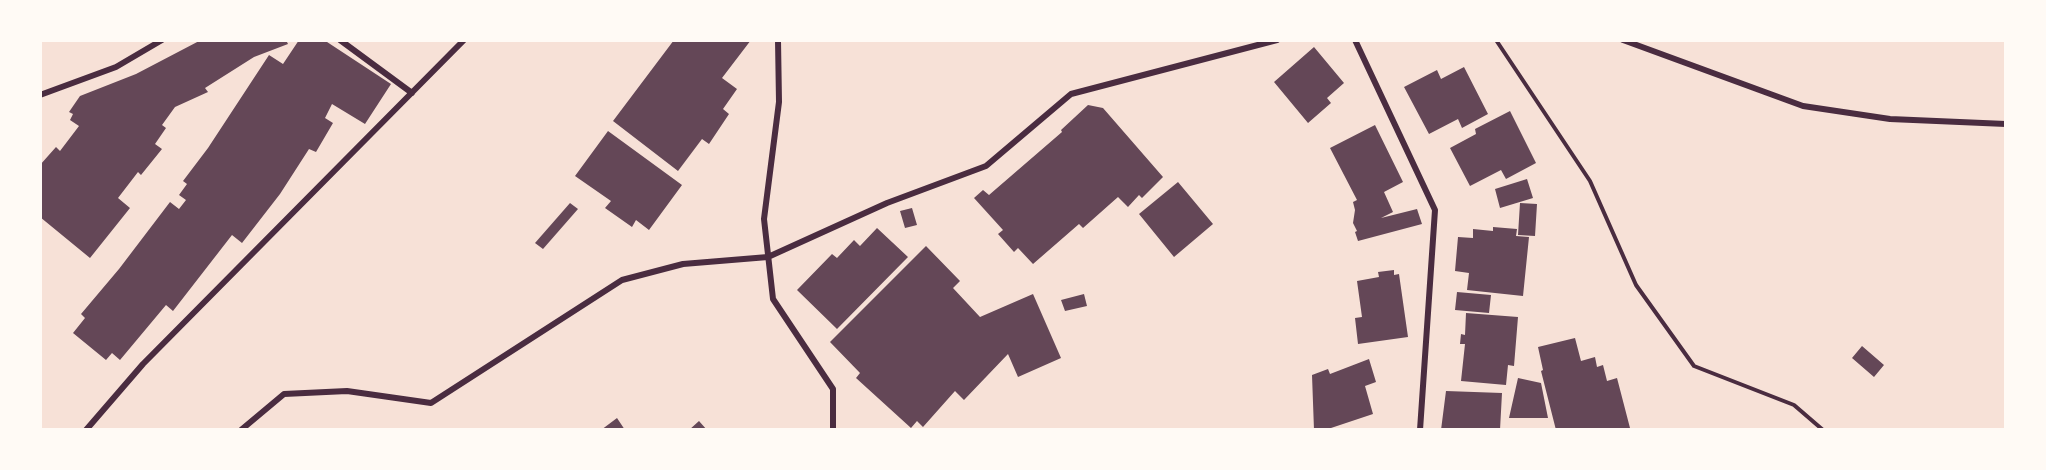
<!DOCTYPE html>
<style>
body{margin:0}
#map{position:relative;width:2046px;height:470px;overflow:hidden;background:#f7e1d7;font-family:Figtree,sans-serif}
canvas{display:block}
.frame{position:absolute;inset:0;border:42px solid #fffaf5;pointer-events:none}
</style>
<div id="map">
<canvas width="2046" height="470"></canvas>
<div class="frame"></div>
</div>
<script>
const ctx = document.querySelector('canvas').getContext('2d');
ctx.lineJoin = 'round';
function fill(path, color) {
  ctx.fillStyle = color;
  ctx.fill(path, 'evenodd');
}
function shape(rows) {
  const path = new Path2D();
  for (const r of rows) {
    path.moveTo(r[0], r[1]);
    for (let i = 2; i < r.length; i += 2) path.lineTo(r[i], r[i + 1]);
  }
  return path;
}
function strokePath(path, color, width, dash) {
  ctx.strokeStyle = color;
  ctx.lineWidth = width;
  ctx.lineCap = dash ? 'butt' : 'round';
  ctx.setLineDash(dash || []);
  ctx.stroke(path);
}
fill(shape([
 [201,40,286,40,288,44,254,57,205,88,208,92,175,107,162,125,166,128,155,144,162,149,141,175,138,172,118,198,130,208,90,258,40,217,40,165,56,147,60,151,79,126,70,120,73,114,69,112,80,96,136,74],
 [299,40,324,40,391,84,365,124,332,104,325,118,333,123,316,152,309,149,280,194,242,243,232,235,173,311,166,305,120,360,112,353,106,360,73,333,85,318,81,314,119,269,170,202,179,209,186,200,179,195,187,184,183,181,208,148,269,55,283,64],
 [674,40,751,40,722,78,737,89,723,109,729,114,709,144,702,139,678,171,613,121],
 [1314,47,1344,83,1327,98,1331,103,1308,123,1274,82],
 [1464,67,1488,114,1462,128,1458,119,1429,134,1404,87,1437,70,1441,79],
 [1088,105,1103,108,1163,177,1142,198,1139,195,1128,207,1118,197,1083,228,1079,224,1033,264,1018,248,1014,252,998,234,1003,230,974,198,983,190,989,195,1062,132,1061,130],
 [1510,111,1536,163,1506,179,1501,170,1470,186,1450,148,1476,134,1475,129],
 [1375,125,1403,182,1384,192,1393,212,1381,218,1417,209,1422,224,1358,241,1355,232,1357,231,1353,223,1355,210,1353,202,1357,200,1330,148],
 [608,131,682,185,649,230,636,220,632,227,605,208,611,201,575,176],
 [1527,179,1533,198,1500,208,1495,189],
 [1178,182,1213,224,1174,257,1139,214],
 [570,203,578,209,543,249,535,243],
 [1520,203,1537,204,1535,236,1518,235],
 [912,208,917,225,905,228,900,211],
 [1493,227,1517,229,1516,236,1529,237,1523,296,1467,290,1469,273,1455,271,1458,237,1473,238,1473,229,1493,231],
 [877,228,908,257,837,329,797,290,832,254,837,258,854,240,860,246],
 [926,246,960,281,953,288,980,317,1033,294,1061,358,1018,377,1008,354,964,400,955,391,923,427,917,421,911,428,856,378,860,373,830,342],
 [1394,270,1394,275,1399,274,1408,337,1358,344,1355,318,1362,317,1357,281,1379,277,1378,272],
 [1457,292,1491,295,1489,313,1455,310],
 [1084,294,1087,306,1065,311,1061,300],
 [1466,313,1518,317,1514,366,1508,365,1506,385,1461,381,1465,344,1460,344,1461,334,1465,335],
 [1575,338,1581,361,1595,357,1597,367,1603,365,1607,381,1617,378,1630,428,1556,430,1541,371,1543,370,1538,347],
 [1862,346,1884,365,1874,377,1852,358],
 [1369,359,1376,382,1365,386,1373,414,1325,430,1314,430,1312,375,1328,369,1330,374],
 [1518,378,1541,383,1548,418,1509,418],
 [1446,391,1502,393,1500,430,1441,430],
 [617,418,625,430,601,430],
 [699,421,707,430,689,430]
]), '#644757');
strokePath(shape([
 [1496,40,1590,181,1636,285,1694,366,1794,405,1823,430]
]), '#4a2c40', 4);
strokePath(shape([
 [340,40,412,93],
 [778,40,779,102,764,219,773,299,833,389,833,430],
 [1355,40,1435,210,1420,430],
 [1623,40,1803,106,1890,119,2006,124],
 [40,95,116,67,162,40],
 [86,430,143,364,464,40],
 [241,430,284,394,347,391,431,403,622,280,683,264,768,257,887,203,986,166,1071,94,1277,40]
]), '#4a2c40', 6);
</script>
